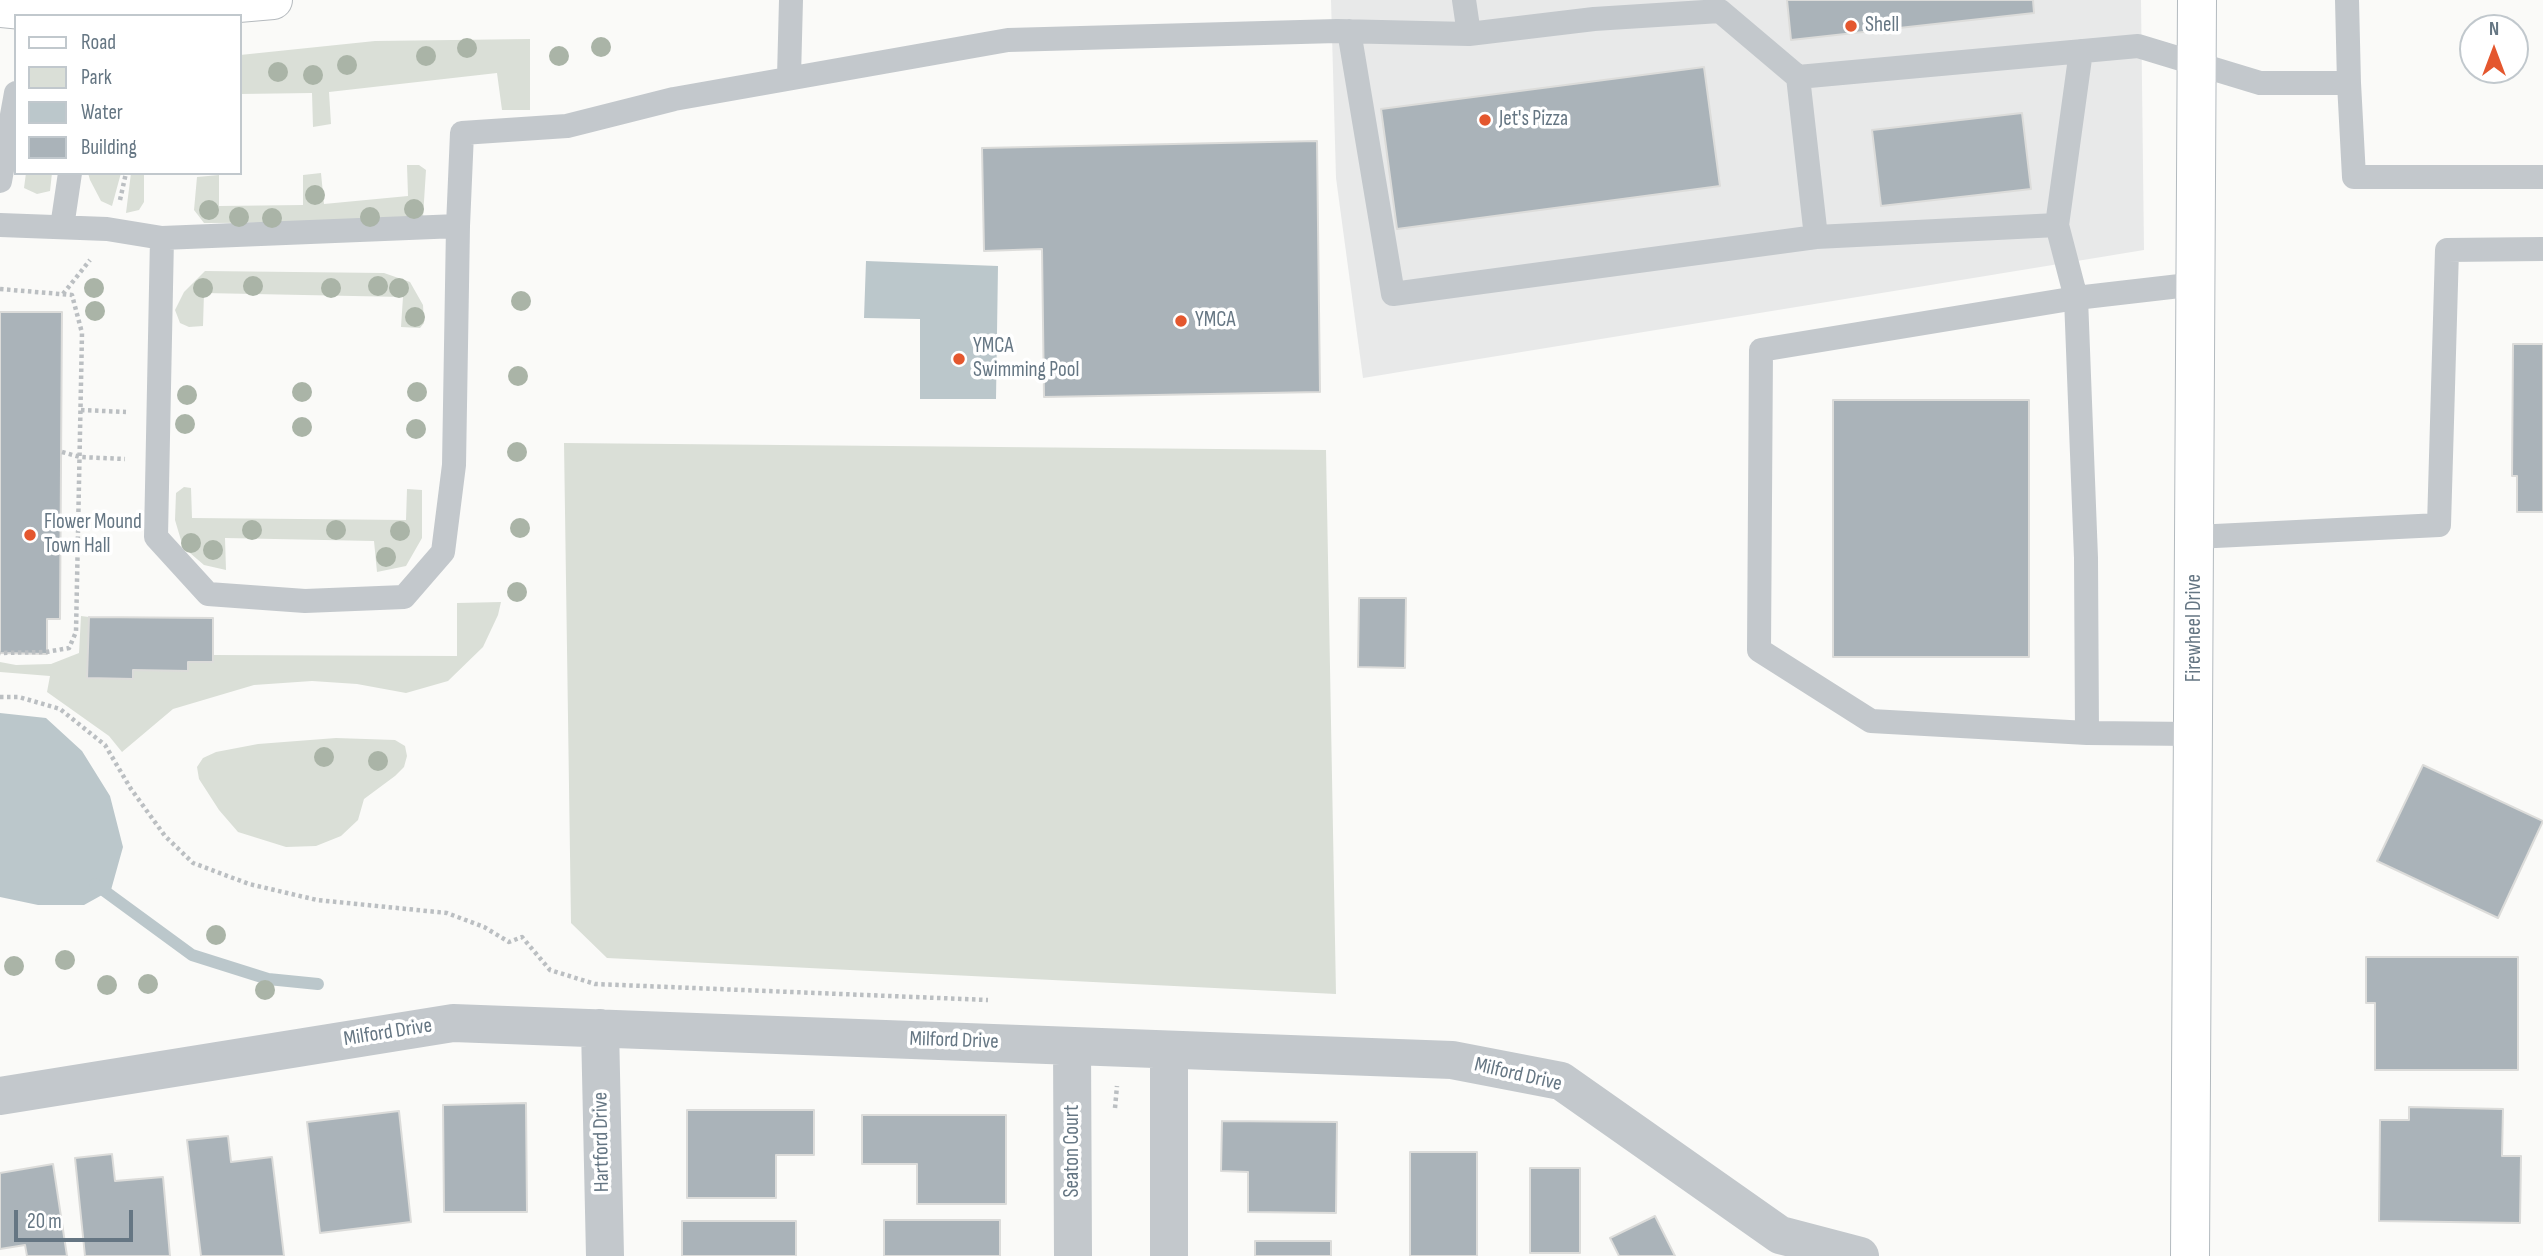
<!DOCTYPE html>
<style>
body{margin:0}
#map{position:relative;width:2543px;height:1256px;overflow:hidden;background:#fafaf8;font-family:"Sofia Sans Condensed",sans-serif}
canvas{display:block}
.legend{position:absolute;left:14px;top:14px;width:228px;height:161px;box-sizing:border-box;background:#fff;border:2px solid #c1c8cd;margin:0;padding:9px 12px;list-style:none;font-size:21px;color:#657683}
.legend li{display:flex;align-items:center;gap:14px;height:35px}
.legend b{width:35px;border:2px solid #c1c8cd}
.north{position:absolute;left:2459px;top:14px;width:70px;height:70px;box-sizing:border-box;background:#fff;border:2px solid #c1c8cd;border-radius:50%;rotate:0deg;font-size:19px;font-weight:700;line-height:28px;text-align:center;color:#657683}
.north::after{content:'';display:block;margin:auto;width:24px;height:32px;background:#e4572e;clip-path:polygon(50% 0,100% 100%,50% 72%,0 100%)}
.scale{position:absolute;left:14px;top:1210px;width:119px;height:32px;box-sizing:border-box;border:4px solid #657683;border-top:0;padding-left:9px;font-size:21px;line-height:24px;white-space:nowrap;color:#657683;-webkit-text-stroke:5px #fff;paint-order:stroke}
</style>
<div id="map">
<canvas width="2543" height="1256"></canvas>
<ul class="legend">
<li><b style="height:9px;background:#fff"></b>Road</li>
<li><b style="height:19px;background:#dadfd7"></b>Park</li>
<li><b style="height:19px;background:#bbc7cb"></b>Water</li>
<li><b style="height:19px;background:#aab3b9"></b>Building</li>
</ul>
<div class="north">N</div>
<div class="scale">20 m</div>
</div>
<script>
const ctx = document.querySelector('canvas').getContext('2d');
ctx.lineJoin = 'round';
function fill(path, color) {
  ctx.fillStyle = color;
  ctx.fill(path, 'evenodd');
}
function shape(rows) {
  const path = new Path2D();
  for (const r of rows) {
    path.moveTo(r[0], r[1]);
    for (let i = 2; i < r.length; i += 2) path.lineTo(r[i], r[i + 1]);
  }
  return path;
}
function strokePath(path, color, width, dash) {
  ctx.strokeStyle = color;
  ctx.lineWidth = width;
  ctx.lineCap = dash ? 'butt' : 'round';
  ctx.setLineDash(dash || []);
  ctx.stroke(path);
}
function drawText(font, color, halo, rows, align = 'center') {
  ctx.font = font + ' "Sofia Sans Condensed",sans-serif';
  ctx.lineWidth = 7;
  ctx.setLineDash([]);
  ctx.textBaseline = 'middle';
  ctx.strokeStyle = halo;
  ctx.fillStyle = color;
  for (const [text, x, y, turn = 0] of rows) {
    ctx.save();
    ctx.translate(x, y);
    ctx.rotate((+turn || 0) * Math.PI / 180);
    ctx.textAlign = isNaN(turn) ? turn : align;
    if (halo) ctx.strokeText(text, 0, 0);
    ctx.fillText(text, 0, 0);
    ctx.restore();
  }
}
fill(shape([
 [1331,0,2141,0,2144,250,1363,378,1336,178]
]), '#e8e9e9');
fill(shape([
 [530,39,530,110,502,110,497,73,329,92,331,124,313,127,312,93,240,94,240,55,375,41],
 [407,165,419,165,426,170,423,217,415,222,204,223,194,210,197,177,219,175,219,206,303,205,303,175,321,173,324,204,408,196],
 [26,173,52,173,50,191,37,194,24,188],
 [88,173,121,173,112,206,101,201,90,180],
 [131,173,144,173,144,202,139,210,126,213],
 [205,271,384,273,410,282,423,305,424,323,420,328,401,327,403,297,204,293,203,326,189,327,180,323,175,310,184,292],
 [564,443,1326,450,1336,994,607,958,571,923],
 [184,487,191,488,192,518,406,520,407,489,422,490,422,538,406,566,377,572,374,541,225,538,226,570,204,565,183,547,175,520,176,493],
 [501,602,498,615,483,647,448,681,406,693,357,684,312,681,254,685,173,709,122,752,109,736,47,692,50,676,0,672,0,662,16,665,51,664,79,653,81,616,89,617,88,678,132,679,133,670,188,671,188,662,212,662,213,655,457,656,457,603],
 [336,738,395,740,405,746,407,756,404,767,395,776,364,799,358,820,341,836,316,846,286,847,238,832,219,810,199,779,197,767,203,758,216,752,258,744]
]), '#dadfd7');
fill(shape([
 [866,261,998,266,996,399,920,399,920,319,864,318],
 [0,713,46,718,82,751,110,796,123,847,111,890,84,905,38,905,0,897]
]), '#bbc7cb');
strokePath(shape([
 [95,884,192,955,268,979,318,984]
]), '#bbc7cb', 12);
const building = shape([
 [1787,0,2033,0,2034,13,1791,40,1787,0],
 [1704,67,1720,186,1397,229,1381,109,1704,67],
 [2022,113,2031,189,1881,206,1872,130,2022,113],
 [1317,141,1320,392,1044,397,1042,249,984,251,982,148,1317,141],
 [0,312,62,312,60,619,47,619,47,654,0,653,0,312],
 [2513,344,2543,344,2543,512,2517,512,2517,476,2512,476,2513,344],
 [1833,400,2029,400,2029,657,1833,657,1833,400],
 [1359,598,1406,598,1405,668,1358,667,1359,598],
 [89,617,213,618,213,662,188,662,188,671,133,670,133,679,87,678,89,617],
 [2423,765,2543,821,2498,918,2377,861,2423,765],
 [2366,957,2518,957,2518,1070,2375,1070,2375,1003,2366,1003,2366,957],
 [526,1103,527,1212,444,1212,443,1105,526,1103],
 [2409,1107,2503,1109,2502,1156,2521,1156,2520,1223,2379,1221,2380,1120,2409,1120,2409,1107],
 [687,1110,814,1110,814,1155,776,1155,776,1198,687,1198,687,1110],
 [399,1111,411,1222,320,1233,307,1122,399,1111],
 [862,1115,1006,1115,1006,1204,917,1204,917,1164,862,1164,862,1115],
 [1222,1121,1337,1122,1336,1213,1248,1212,1248,1172,1221,1171,1222,1121],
 [228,1136,231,1162,272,1157,284,1256,201,1256,187,1140,228,1136],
 [1410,1152,1477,1152,1477,1256,1410,1256,1410,1152],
 [112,1154,115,1181,163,1177,170,1256,85,1256,75,1158,112,1154],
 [53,1164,67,1256,27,1256,25,1245,0,1249,0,1173,53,1164],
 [1530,1168,1580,1168,1580,1253,1530,1253,1530,1168],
 [1655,1216,1675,1256,1619,1256,1610,1238,1655,1216],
 [884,1220,1000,1220,1000,1256,884,1256,884,1220],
 [682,1221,796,1221,796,1256,682,1256,682,1221],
 [1255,1241,1331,1241,1331,1256,1255,1256,1255,1241]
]);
fill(building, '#aab3b9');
strokePath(building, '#dcdcda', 2);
const secondary = shape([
 [2190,1256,2197,0]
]);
const primary = shape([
 [0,8,84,16],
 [88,16,273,0]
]);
strokePath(secondary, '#b3babf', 40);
strokePath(primary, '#b5babe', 40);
strokePath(shape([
 [120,200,126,173],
 [0,289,72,295,82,333,76,632,69,648,46,652,0,653],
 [63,294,90,260],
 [81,410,126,412],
 [62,452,80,457,125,459],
 [0,697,19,697,60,709,105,745,131,789,165,836,193,863,249,884,317,900,447,913,484,927,509,942,522,937,550,970,595,984,988,1000],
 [1115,1108,1117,1086]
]), '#bbbfc2', 4.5, [3.5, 3.5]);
strokePath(shape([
 [1349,31,1393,294,1816,237],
 [1469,34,1594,19,1720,11,1798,77,2138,46,2260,83,2349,83,2347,0],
 [2081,51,2057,225,2076,298,2086,558,2087,733,2194,734],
 [789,77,791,0],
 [1798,77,1816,237,2057,225],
 [2349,83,2354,177,2543,177],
 [0,181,16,93],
 [0,225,107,229,162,238,458,226,462,133,567,126,674,99,1008,40,1337,31,1469,34,1464,0],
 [62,227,70,173],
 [162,238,156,537,208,594,305,601,404,597,443,552,454,465,458,226],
 [2195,537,2439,525,2447,250,2543,249],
 [2087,733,1871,721,1759,650,1761,350,2076,298,2197,284]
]), '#c3c8cc', 24);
strokePath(shape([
 [600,1028,605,1256],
 [1072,1046,1073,1256],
 [1169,1050,1169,1256],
 [0,1096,453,1023,1452,1060,1561,1081,1780,1235,1860,1256]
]), '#c3c8cc', 38);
strokePath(secondary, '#fff', 38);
strokePath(primary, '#fff', 38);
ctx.fillStyle = '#aab4a7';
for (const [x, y] of [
 [601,47],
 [467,48],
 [426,56],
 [559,56],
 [347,65],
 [278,72],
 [313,75],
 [315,195],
 [414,209],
 [209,210],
 [239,217],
 [370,217],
 [272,218],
 [253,286],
 [378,286],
 [94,288],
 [203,288],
 [331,288],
 [399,288],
 [521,301],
 [95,311],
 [415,317],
 [518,376],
 [302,392],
 [417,392],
 [187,395],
 [185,424],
 [302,427],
 [416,429],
 [517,452],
 [520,528],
 [252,530],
 [336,530],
 [400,531],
 [191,543],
 [213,550],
 [386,557],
 [517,592],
 [324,757],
 [378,761],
 [216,935],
 [65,960],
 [14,966],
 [148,984],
 [107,985],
 [265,990]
]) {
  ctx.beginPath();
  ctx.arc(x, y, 10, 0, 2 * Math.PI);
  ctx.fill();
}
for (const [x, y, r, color] of [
 [1851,26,7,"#e4572e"],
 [1485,120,7,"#e4572e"],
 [1181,321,7,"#e4572e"],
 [959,359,7,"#e4572e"],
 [30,535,7,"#e4572e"]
]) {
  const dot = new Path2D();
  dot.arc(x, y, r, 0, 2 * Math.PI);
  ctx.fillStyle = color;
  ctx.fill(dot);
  strokePath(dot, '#fff', 2.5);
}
drawText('21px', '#657683', '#fff', [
 ["Shell",1865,26],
 ["Jet's Pizza",1499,120],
 ["YMCA",1195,321],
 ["YMCA",973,347],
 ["Swimming Pool",973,371],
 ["Flower Mound",44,523],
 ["Town Hall",44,547]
], 'left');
drawText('21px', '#657683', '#fff', [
 ["Firewheel Drive",2195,628,-90],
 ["Milford Drive",388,1033,-9],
 ["Milford Drive",954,1041,2],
 ["Milford Drive",1518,1075,13],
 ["Hartford Drive",602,1142,-91],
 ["Seaton Court",1073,1151,-90]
]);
</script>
